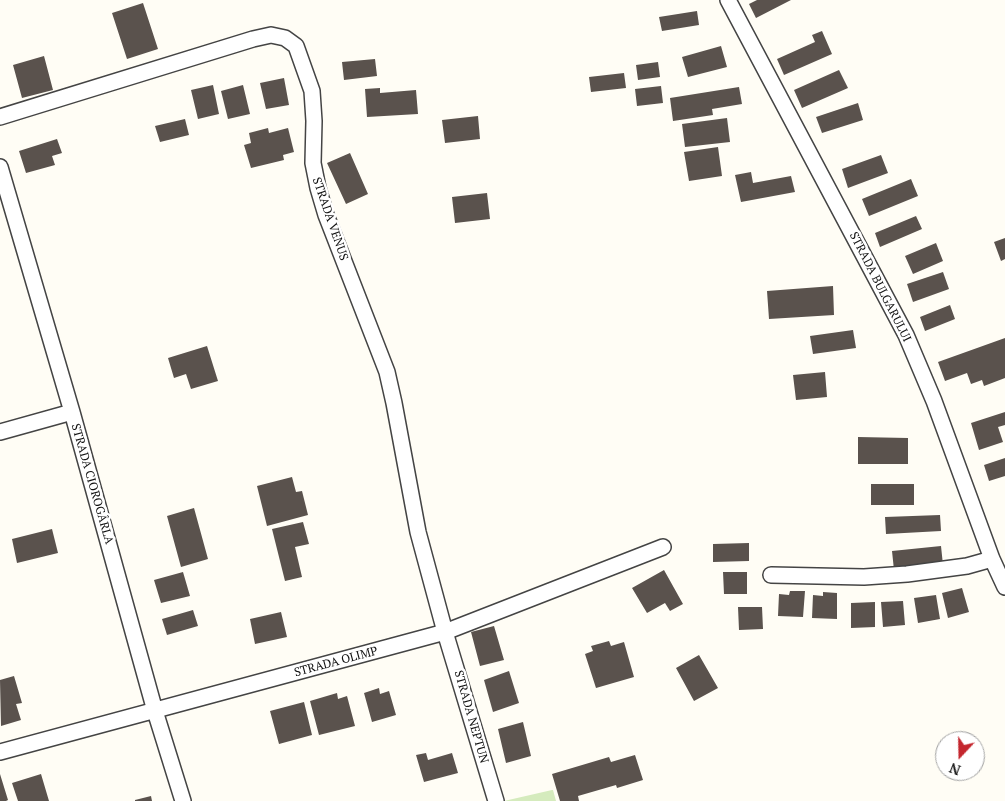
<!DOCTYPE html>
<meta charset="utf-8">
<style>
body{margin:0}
#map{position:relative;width:1005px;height:801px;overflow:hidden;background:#fffdf5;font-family:"PT Serif",serif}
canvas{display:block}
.north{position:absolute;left:935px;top:731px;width:50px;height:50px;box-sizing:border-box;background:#fff;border:1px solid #a0a0a0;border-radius:50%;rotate:201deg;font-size:14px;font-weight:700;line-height:20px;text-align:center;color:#111}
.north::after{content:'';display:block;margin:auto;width:18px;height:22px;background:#c4262e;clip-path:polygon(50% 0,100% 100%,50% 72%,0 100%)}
</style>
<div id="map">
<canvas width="1005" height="801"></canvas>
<div class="north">N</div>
</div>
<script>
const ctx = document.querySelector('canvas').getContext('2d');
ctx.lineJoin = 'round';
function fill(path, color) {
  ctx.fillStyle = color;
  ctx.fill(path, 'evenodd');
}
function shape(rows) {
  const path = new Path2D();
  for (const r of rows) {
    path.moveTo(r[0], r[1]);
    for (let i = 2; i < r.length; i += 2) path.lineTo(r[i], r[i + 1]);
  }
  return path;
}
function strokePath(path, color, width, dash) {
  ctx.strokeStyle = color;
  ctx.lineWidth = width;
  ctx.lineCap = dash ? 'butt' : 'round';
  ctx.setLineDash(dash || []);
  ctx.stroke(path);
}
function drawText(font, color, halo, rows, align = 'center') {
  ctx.font = font + ' "PT Serif",serif';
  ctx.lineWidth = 5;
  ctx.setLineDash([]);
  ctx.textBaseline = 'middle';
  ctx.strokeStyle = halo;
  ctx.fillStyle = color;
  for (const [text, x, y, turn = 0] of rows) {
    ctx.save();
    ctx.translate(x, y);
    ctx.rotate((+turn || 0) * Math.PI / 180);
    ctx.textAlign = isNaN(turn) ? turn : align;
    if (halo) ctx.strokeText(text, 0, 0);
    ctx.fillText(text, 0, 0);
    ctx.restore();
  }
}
fill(shape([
 [553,790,556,801,504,801,552,790]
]), '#d5ebbd');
fill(shape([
 [757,0,791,0,756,18,749,4],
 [143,3,158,49,127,59,112,13],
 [697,11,699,25,662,31,659,17],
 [822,31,832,54,784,75,777,59,815,42,812,35],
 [721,46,727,67,688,77,682,57],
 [44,56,53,90,22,98,13,65],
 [375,59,377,76,344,80,342,62],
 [658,62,660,77,638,80,636,65],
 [839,70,848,88,802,108,794,90],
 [624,73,626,88,591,92,589,77],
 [284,78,289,105,266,109,260,83],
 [213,85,219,114,198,119,191,90],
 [243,85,250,114,228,119,221,91],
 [661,86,663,103,637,106,635,89],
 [739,87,742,104,712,109,713,115,673,121,670,98],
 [380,88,380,93,416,90,418,114,367,117,365,89],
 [858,103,863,120,822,133,816,117],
 [478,116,480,139,445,143,442,120],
 [727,118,730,142,685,147,682,124],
 [185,119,189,135,160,142,155,126],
 [268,128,269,133,288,128,294,152,283,155,284,160,251,168,244,145,251,143,249,133],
 [57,139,62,153,52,156,55,165,26,173,19,151],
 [718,147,722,176,689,181,684,152],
 [350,153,368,194,346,204,327,163],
 [881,155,888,173,848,188,842,169],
 [751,172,753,183,791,176,795,192,741,202,735,175],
 [911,179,918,196,869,216,862,199],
 [487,193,490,219,455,223,452,197],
 [916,216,922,229,880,247,875,233],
 [1005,238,1005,259,1001,261,994,242],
 [936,243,943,261,913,274,905,256],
 [943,272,949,289,913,302,907,284],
 [833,286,834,315,769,319,767,291],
 [950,305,955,319,925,331,920,317],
 [853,330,856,348,813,354,810,336],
 [1005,338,1005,378,984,386,982,380,971,384,967,373,945,381,938,362],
 [207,346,218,381,191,389,186,374,174,378,168,358],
 [825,372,827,397,796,400,793,375],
 [1005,412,1005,425,998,427,1003,442,979,450,971,423],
 [858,437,908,438,908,464,858,464],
 [1005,458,1005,476,989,481,984,465],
 [292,477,296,492,302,491,308,515,267,526,257,486],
 [871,484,914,484,914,505,871,505],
 [194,508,208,559,181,567,167,516],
 [940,515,941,531,886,534,885,517],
 [303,522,309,544,295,547,302,577,285,581,272,529],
 [52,529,58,553,17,563,12,539],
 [749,543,749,561,713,562,713,544],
 [941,546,943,565,894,570,892,551],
 [664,570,683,604,670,611,665,603,647,613,632,588],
 [183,572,190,596,161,603,154,580],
 [723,572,747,572,747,594,724,594],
 [962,588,969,612,948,618,942,593],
 [790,591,805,591,803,617,778,616,779,594,789,595],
 [823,592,837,593,837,619,812,618,813,595,823,596],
 [936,595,940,619,918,623,914,598],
 [903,601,905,625,883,627,881,602],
 [875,602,875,627,851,628,851,603],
 [738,607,762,607,763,629,739,630],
 [193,610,198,626,167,635,162,619],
 [281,612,287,637,255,644,250,619],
 [494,626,504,660,480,666,471,632],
 [609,641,611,646,624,642,634,677,596,688,585,654,593,651,591,646],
 [699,655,718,688,694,701,676,668],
 [509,671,519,703,493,712,484,680],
 [14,676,22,703,16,704,21,720,1,726,0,680],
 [379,688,380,694,389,691,396,715,372,722,364,693],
 [337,693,338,699,347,696,355,726,319,735,310,701],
 [304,702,312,735,279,744,270,711],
 [523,722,531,756,506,763,498,729],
 [426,753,428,760,452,753,458,773,424,782,416,755],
 [635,755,643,780,617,788,616,785,578,796,579,801,560,801,552,774,609,757,611,762],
 [0,774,8,800,6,801,0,801],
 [41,774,49,801,18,801,12,783],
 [151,796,152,801,135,801,135,800]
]), '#5a524d');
const street = shape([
 [728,0,906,335,934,401,992,559,1005,587],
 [0,117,253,39,271,35,285,38,296,46,312,91,314,121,313,163,318,188,326,215,387,372,394,403,418,532,445,632,496,801],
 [0,167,72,412,155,711,183,801],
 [0,432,72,412],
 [771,575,864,577,907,574,967,566,992,559],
 [0,752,445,632,663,547]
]);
strokePath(street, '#444', 18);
strokePath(street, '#fff', 15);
drawText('12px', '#111', '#fff', [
 ["STRADA VENUS",330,219,71],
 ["STRADA BULGARULUI",880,287,63],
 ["STRADA CIOROGÂRLA",92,484,74],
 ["STRADA OLIMP",336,662,-15],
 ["STRADA NEPTUN",471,717,74]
]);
</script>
